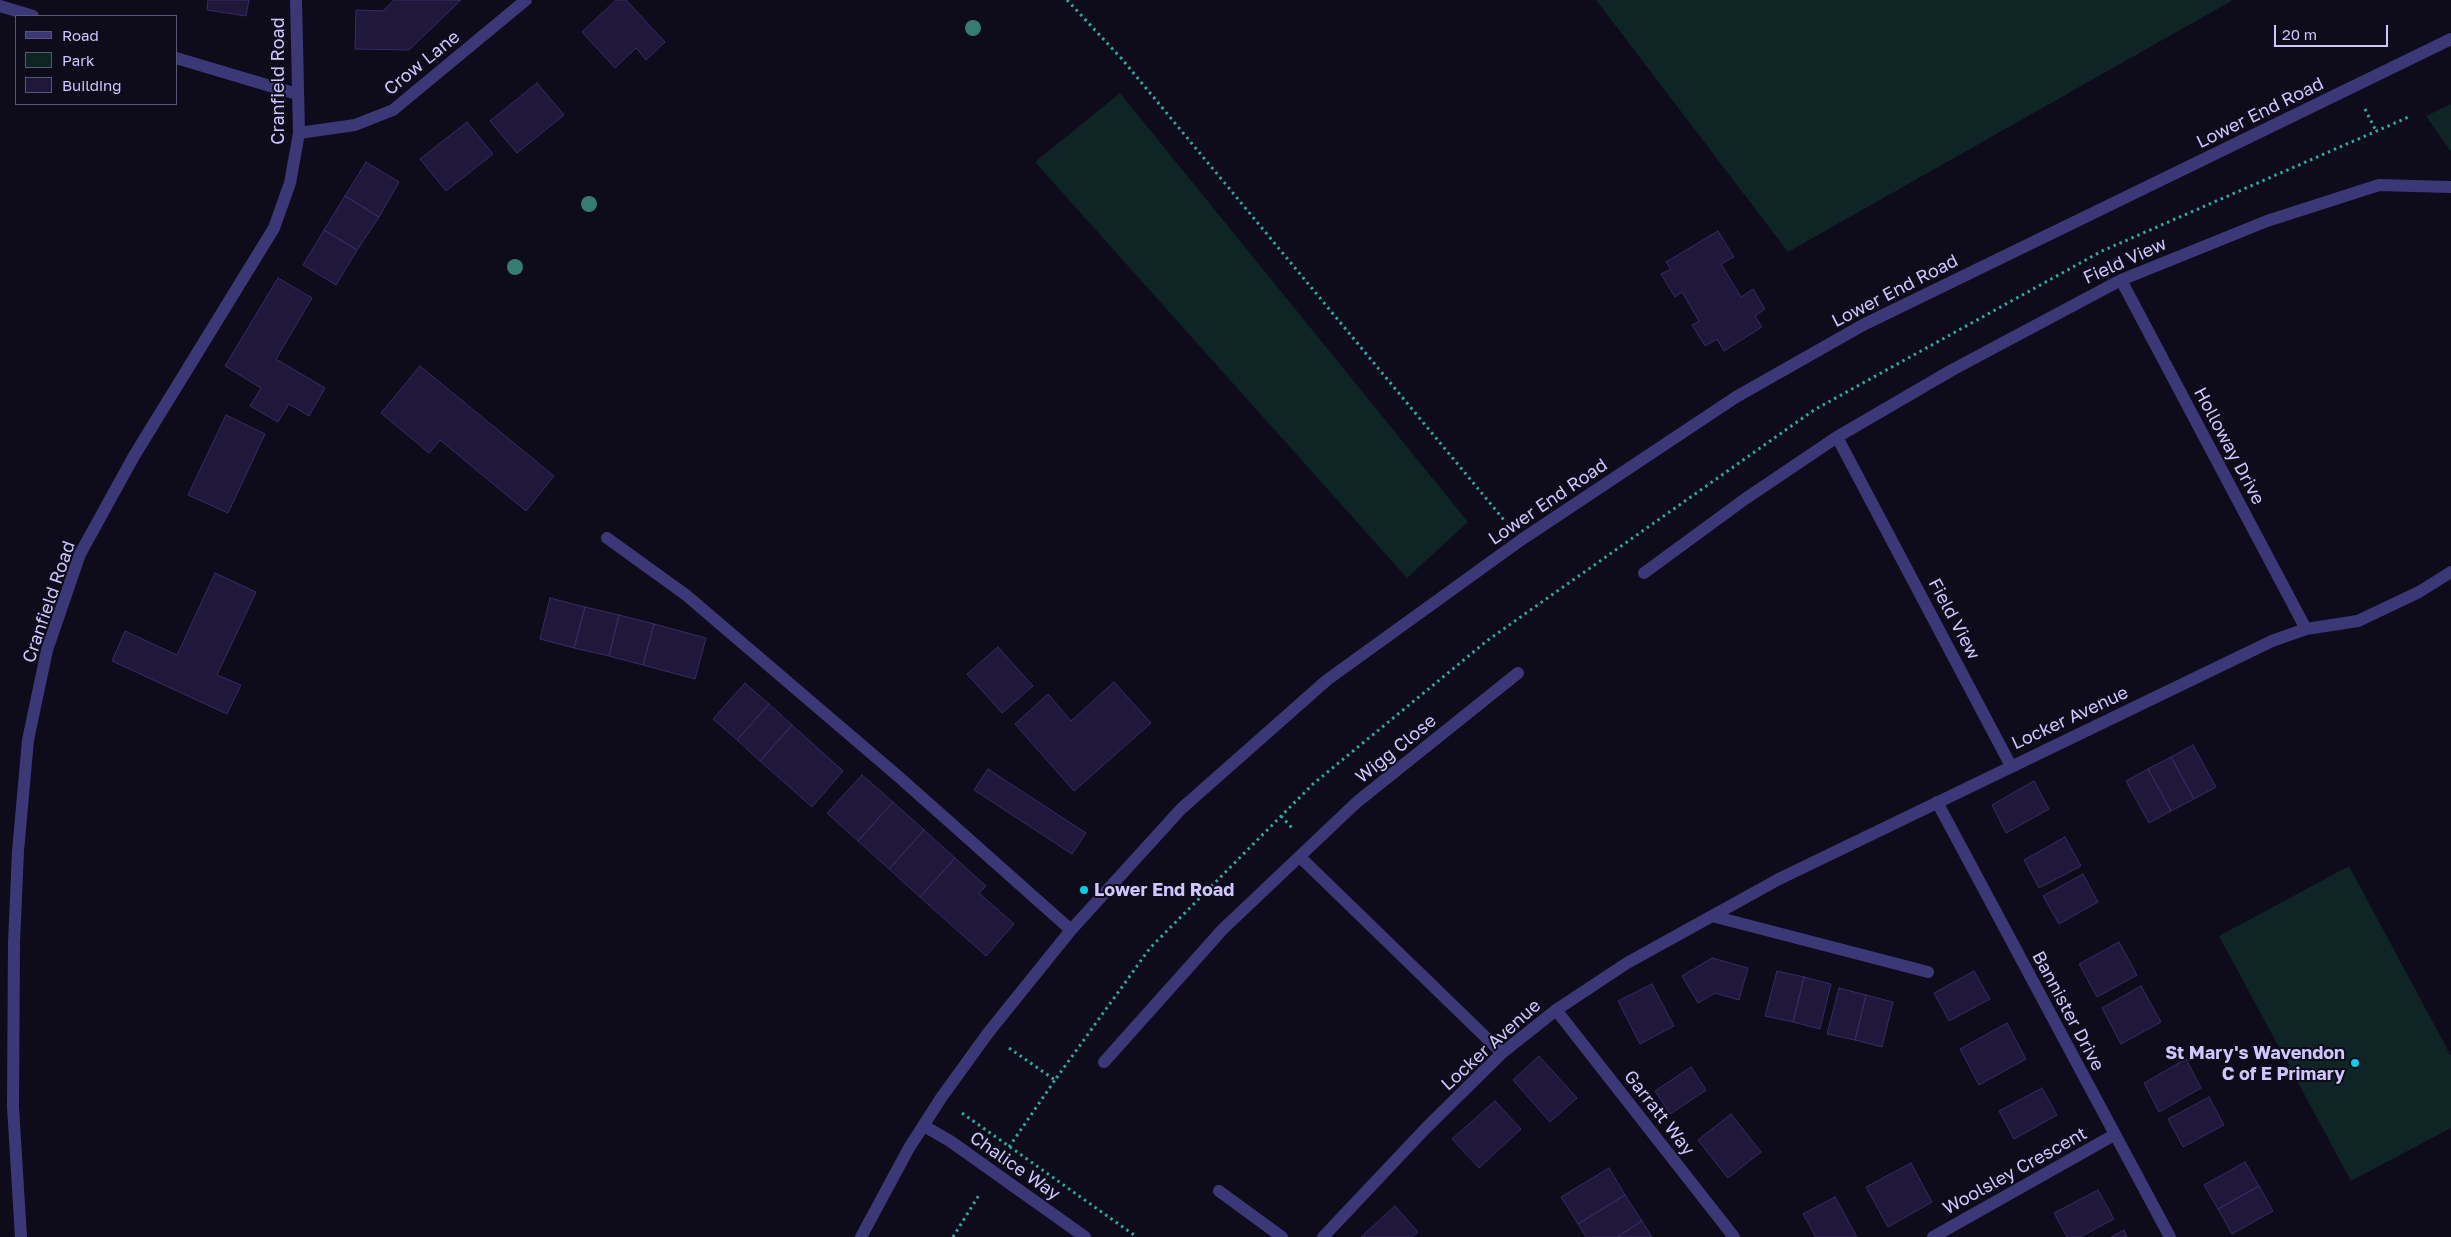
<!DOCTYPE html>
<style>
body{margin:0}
#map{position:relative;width:2451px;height:1237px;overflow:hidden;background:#0e0b1b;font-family:"Golos Text",sans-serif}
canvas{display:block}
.legend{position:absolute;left:15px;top:15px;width:162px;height:90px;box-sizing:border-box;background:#0e0b1b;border:1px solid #5b5675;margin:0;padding:6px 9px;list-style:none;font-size:15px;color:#cec7fd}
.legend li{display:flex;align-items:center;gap:10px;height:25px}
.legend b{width:25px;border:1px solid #5b5675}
.scale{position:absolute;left:2274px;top:25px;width:114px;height:22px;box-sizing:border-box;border:2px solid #cec7fd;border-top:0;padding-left:6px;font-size:15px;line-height:18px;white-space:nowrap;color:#cec7fd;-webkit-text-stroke:4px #0e0b1b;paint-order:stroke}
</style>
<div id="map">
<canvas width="2451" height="1237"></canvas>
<ul class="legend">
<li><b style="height:6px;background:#3c3878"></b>Road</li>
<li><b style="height:14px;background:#0f2424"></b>Park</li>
<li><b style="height:14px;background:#20183b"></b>Building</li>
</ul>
<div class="scale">20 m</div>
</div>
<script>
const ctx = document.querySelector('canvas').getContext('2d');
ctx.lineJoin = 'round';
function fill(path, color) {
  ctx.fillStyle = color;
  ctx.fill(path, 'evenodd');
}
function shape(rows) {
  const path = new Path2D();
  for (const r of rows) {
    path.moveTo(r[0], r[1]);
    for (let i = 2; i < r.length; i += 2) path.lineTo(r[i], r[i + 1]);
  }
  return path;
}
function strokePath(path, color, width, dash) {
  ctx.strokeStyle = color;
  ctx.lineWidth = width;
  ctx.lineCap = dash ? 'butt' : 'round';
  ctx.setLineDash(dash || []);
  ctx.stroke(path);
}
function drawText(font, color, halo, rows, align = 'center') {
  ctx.font = font + ' "Golos Text",sans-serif';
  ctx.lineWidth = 4;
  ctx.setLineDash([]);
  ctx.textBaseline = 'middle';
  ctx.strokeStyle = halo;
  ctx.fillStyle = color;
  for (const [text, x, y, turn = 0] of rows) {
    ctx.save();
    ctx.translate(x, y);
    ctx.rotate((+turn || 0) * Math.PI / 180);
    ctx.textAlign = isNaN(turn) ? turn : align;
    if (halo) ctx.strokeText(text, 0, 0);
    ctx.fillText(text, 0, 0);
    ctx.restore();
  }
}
fill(shape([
 [1596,0,2233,0,1788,252],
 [1120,93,1468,522,1407,578,1035,162],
 [2451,104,2451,152,2426,116],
 [2349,866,2451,1056,2451,1128,2351,1181,2219,936]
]), '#0f2424');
const building = shape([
 [208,0,249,0,246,16,207,10,208,0],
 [394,0,461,0,409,50,355,49,356,10,383,11,394,0],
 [616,0,626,0,665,42,646,60,636,48,615,68,582,32,616,0],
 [537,83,564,115,517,153,490,121,537,83],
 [467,122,493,154,446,191,420,159,467,122],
 [366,162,399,182,379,217,345,196,366,162],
 [345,196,379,217,357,250,324,230,345,196],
 [324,230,357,250,336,285,303,265,324,230],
 [1718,231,1734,257,1721,264,1741,297,1753,289,1765,309,1755,316,1762,327,1724,351,1717,339,1705,346,1692,325,1699,321,1682,292,1675,297,1661,274,1671,269,1666,262,1718,231],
 [278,278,312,298,276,359,325,388,309,416,289,404,278,422,250,406,261,388,225,366,278,278],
 [420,366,554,476,526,511,440,440,429,453,381,413,420,366],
 [226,415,265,434,228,513,188,495,226,415],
 [215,573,256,592,217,675,241,685,227,714,112,661,125,631,177,655,215,573],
 [550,598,585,607,574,648,540,639,550,598],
 [585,607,619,615,609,656,574,648,585,607],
 [619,615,654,624,643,665,609,656,619,615],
 [654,624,706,638,695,679,643,665,654,624],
 [998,647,1033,686,1002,713,967,674,998,647],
 [1114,682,1151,723,1074,791,1015,724,1048,694,1071,721,1114,682],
 [745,683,769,704,737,740,713,719,745,683],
 [769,704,792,725,760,761,737,740,769,704],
 [792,725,843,771,812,807,760,761,792,725],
 [2193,745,2216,787,2194,799,2171,757,2193,745],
 [2171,757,2194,799,2171,811,2148,769,2171,757],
 [988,769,1086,833,1072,854,974,790,988,769],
 [2148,769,2171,811,2149,823,2126,781,2148,769],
 [862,775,893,802,858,841,827,813,862,775],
 [2034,781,2049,809,2006,833,1992,805,2034,781],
 [893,802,924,830,889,869,858,841,893,802],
 [924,830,955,858,920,897,889,869,924,830],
 [2065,837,2081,866,2039,888,2024,860,2065,837],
 [955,858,986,886,979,893,1014,924,986,956,920,897,955,858],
 [2083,874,2098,902,2059,924,2043,896,2083,874],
 [2119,942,2137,975,2097,997,2079,964,2119,942],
 [1712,958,1748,968,1739,1000,1715,993,1698,1003,1682,976,1712,958],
 [1777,971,1804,977,1793,1022,1765,1016,1777,971],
 [1974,971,1990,999,1949,1021,1934,993,1974,971],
 [1804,977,1831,984,1820,1029,1793,1022,1804,977],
 [1652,984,1674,1026,1640,1044,1618,1001,1652,984],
 [2141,986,2161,1022,2121,1044,2102,1008,2141,986],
 [1839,988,1866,995,1855,1040,1827,1034,1839,988],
 [1866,995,1893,1002,1882,1047,1855,1040,1866,995],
 [2007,1023,2026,1059,1979,1085,1960,1049,2007,1023],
 [1539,1056,1577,1098,1550,1122,1513,1080,1539,1056],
 [2186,1059,2201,1088,2159,1112,2144,1083,2186,1059],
 [1691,1067,1706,1090,1670,1114,1655,1091,1691,1067],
 [2042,1088,2057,1115,2014,1139,1999,1111,2042,1088],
 [2209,1097,2224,1125,2183,1147,2168,1119,2209,1097],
 [1495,1101,1521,1129,1479,1168,1452,1139,1495,1101],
 [1731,1114,1761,1152,1728,1178,1698,1140,1731,1114],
 [2245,1162,2259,1186,2218,1209,2204,1185,2245,1162],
 [1911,1163,1932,1202,1888,1227,1866,1187,1911,1163],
 [1609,1168,1625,1195,1578,1224,1561,1197,1609,1168],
 [2259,1186,2273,1211,2232,1234,2218,1209,2259,1186],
 [2098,1190,2114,1219,2080,1237,2067,1237,2054,1213,2098,1190],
 [1625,1195,1642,1221,1617,1237,1586,1237,1578,1224,1625,1195],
 [1835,1197,1857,1237,1816,1237,1803,1214,1835,1197],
 [1395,1206,1418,1232,1412,1237,1361,1237,1395,1206],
 [1642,1221,1652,1237,1617,1237,1642,1221],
 [2124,1230,2127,1237,2111,1237,2124,1230]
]);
fill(building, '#20183b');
strokePath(building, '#382b66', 1);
strokePath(shape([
 [1067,0,1121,58,1504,520],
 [2365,109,2376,131],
 [1281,816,1293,829],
 [1009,1048,1055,1080,1150,948,1313,784,1488,640,1814,410,2102,251,2411,116],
 [962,1113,1137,1237],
 [1009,1147,1055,1080],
 [953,1237,979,1195]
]), '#30a8a3', 3, [2.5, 4]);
strokePath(shape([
 [0,6,33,16],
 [176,58,297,94],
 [299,133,355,125,393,110,526,0],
 [2121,280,2306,629],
 [1837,437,2011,766],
 [607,538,686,595,899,777,1071,930],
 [1644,573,1745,499,1837,437,1952,370,2121,280,2267,221,2379,185,2450,187],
 [1937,802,2170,1237],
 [1300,857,1502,1053],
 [1712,916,1928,972],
 [1556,1010,1734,1237],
 [1104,1062,1223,929,1357,802,1518,673],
 [924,1126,950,1141,1085,1237],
 [1219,1191,1282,1237],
 [21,1237,13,1107,14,943,18,851,28,740,47,650,80,554,134,456,274,228,290,183,299,133,296,0],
 [861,1237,909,1148,941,1098,988,1033,1071,930,1181,809,1327,680,1521,540,1736,397,1863,325,2451,39],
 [1323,1237,1426,1128,1502,1053,1556,1010,1627,963,1779,879,2272,641,2306,629,2358,621,2419,592,2451,572],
 [1933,1237,2114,1135]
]), '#3c3878', 12);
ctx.fillStyle = '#367c73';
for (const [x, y] of [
 [973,28],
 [589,204],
 [515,267]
]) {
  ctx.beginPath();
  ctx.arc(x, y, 8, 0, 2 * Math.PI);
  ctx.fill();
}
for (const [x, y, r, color] of [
 [1084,890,5,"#08cde8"],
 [2355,1063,5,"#08cde8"]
]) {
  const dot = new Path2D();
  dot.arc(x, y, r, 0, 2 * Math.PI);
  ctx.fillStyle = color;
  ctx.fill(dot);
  strokePath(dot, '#0e0b1b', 2);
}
drawText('18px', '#cec7fd', '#0e0b1b', [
 ["Crow Lane",422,63,-39],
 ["Cranfield Road",278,81,-90],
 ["Lower End Road",2260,113,-26],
 ["Field View",2125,261,-24],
 ["Lower End Road",1895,291,-27],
 ["Holloway Drive",2229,446,62],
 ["Lower End Road",1548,502,-34],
 ["Cranfield Road",49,602,-71],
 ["Field View",1954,619,62],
 ["Locker Avenue",2070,718,-25],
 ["Wigg Close",1396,749,-39],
 ["Bannister Drive",2068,1011,62],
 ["Locker Avenue",1491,1045,-42],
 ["Garratt Way",1659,1113,52],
 ["Chalice Way",1015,1166,35],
 ["Woolsley Crescent",2015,1171,-29]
]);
drawText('bold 18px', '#cec7fd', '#0e0b1b', [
 ["Lower End Road",1094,890],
 ["St Mary's Wavendon",2345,1053,"right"],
 ["C of E Primary",2345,1074,"right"]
], 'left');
</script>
